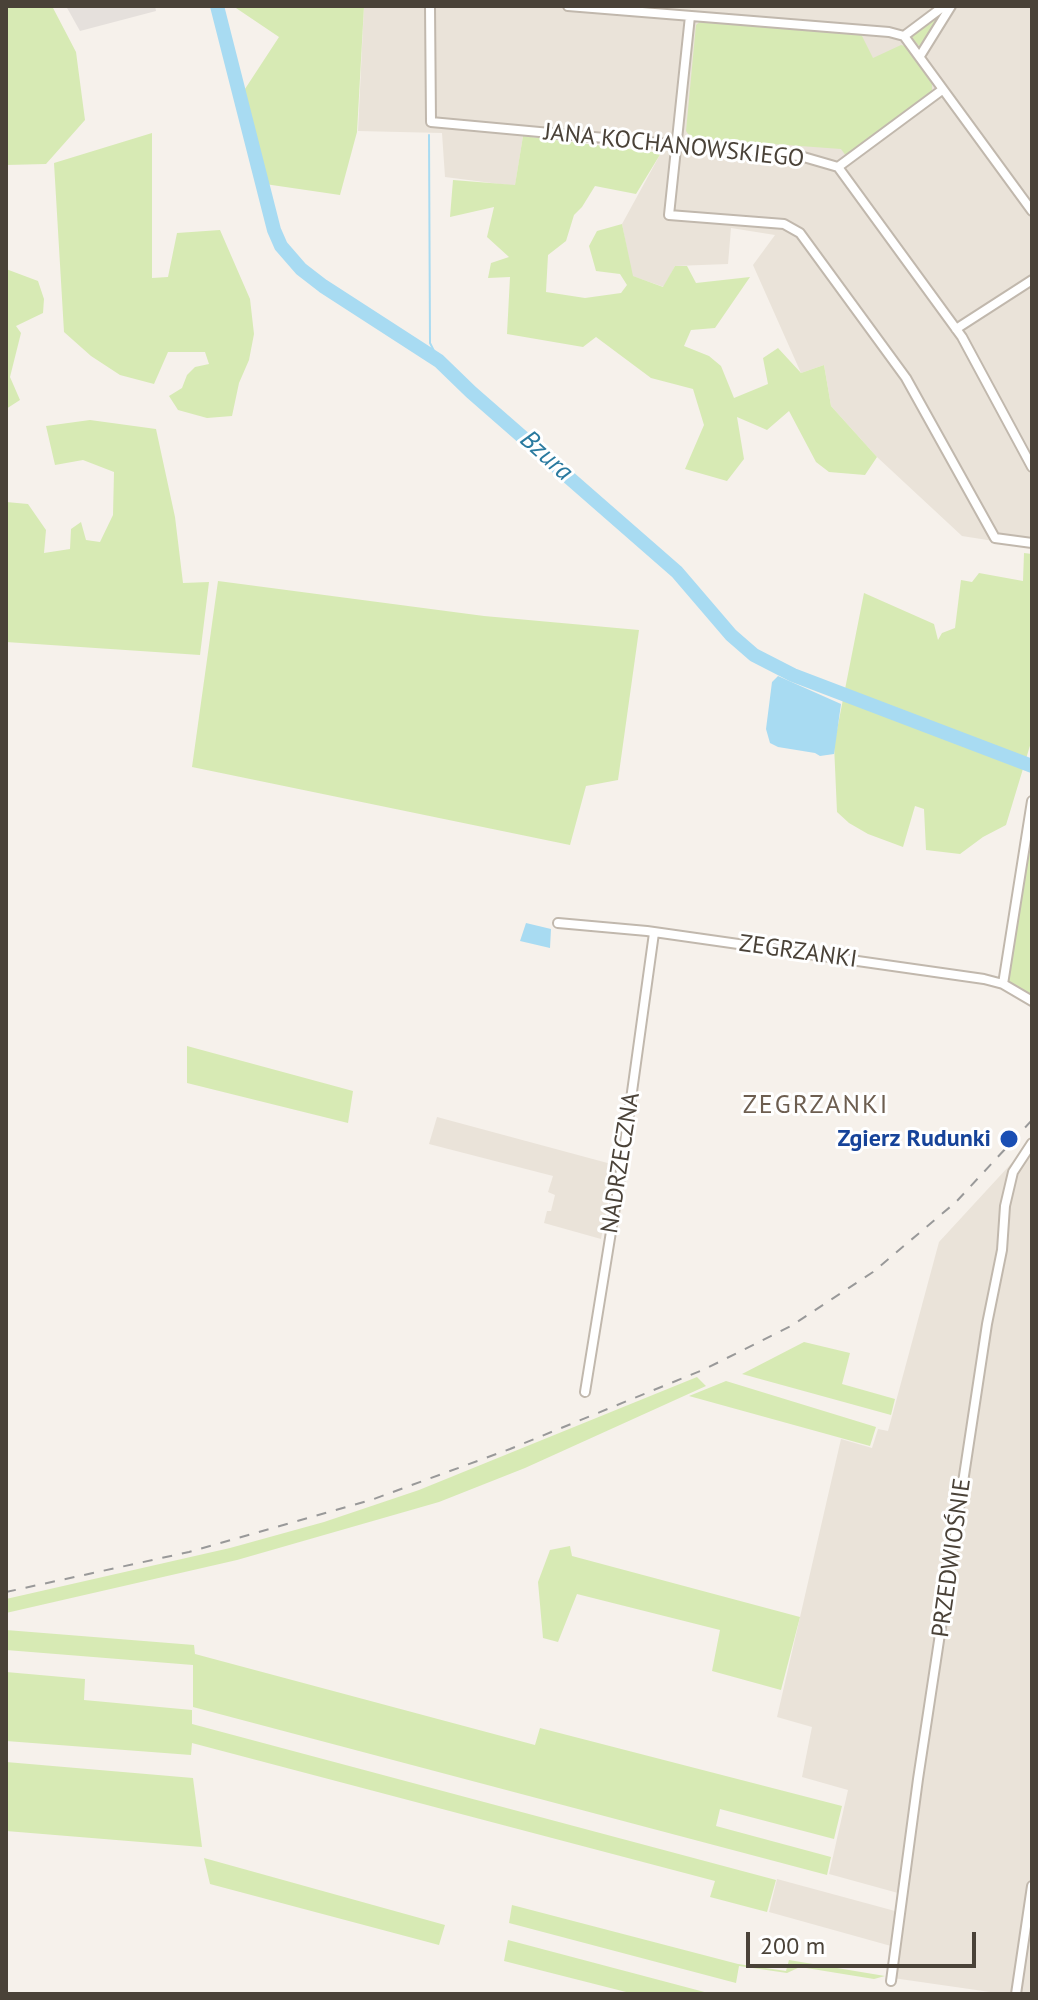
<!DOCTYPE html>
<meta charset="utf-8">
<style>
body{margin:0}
#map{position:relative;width:1038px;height:2000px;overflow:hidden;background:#f6f1eb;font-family:"PT Sans",sans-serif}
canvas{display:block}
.frame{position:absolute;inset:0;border:8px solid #4a4238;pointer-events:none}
.scale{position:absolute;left:746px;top:1932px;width:230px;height:36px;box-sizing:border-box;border:4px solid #4a4238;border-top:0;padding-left:10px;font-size:24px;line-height:28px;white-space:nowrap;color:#4a4238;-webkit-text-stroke:6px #fff;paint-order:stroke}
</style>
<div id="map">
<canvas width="1038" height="2000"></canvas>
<div class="frame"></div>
<div class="scale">200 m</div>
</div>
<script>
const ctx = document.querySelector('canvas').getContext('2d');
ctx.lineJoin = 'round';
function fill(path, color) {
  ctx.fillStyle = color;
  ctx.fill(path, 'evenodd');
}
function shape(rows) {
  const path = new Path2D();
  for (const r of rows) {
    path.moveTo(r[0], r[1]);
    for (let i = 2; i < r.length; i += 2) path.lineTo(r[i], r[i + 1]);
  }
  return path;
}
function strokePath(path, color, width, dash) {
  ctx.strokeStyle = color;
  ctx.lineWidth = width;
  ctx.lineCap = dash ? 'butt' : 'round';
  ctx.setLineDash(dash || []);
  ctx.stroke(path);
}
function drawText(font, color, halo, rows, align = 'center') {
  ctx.font = font + ' "PT Sans",sans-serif';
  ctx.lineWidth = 6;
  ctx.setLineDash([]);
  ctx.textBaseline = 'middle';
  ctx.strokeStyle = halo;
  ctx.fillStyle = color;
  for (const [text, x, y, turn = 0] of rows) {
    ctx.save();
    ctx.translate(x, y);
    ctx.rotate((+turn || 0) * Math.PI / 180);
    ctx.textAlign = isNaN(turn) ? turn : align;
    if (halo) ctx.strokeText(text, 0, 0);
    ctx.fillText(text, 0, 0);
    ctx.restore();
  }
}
fill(shape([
 [364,6,1032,6,1032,547,962,536,877,457,831,406,824,365,801,373,753,265,775,235,731,228,728,264,675,266,664,287,632,276,622,224,662,151,523,136,515,186,445,177,442,133,358,131],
 [437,1117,615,1165,601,1239,544,1223,547,1211,551,1211,555,1195,548,1192,553,1176,429,1144],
 [1032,1141,1032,1994,1004,1994,886,1977,891,1946,769,1912,777,1879,895,1911,898,1893,829,1874,848,1790,802,1777,812,1727,777,1717,841,1439,872,1448,878,1429,888,1431,939,1242]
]), '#eae3d9');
fill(shape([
 [66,6,155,6,156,11,80,31]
]), '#e5e0dc');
fill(shape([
 [6,6,52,6,76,52,85,120,46,164,6,165],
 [233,6,364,6,357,132,340,195,265,184,243,92,279,37],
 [941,14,920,47,912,38,913,34],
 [701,21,861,34,873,58,901,45,905,46,932,84,932,91,846,156,841,149,691,138,686,131,696,25],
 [152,133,152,278,168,277,177,233,220,230,250,299,254,334,249,360,239,383,232,416,207,418,178,410,169,396,182,388,187,375,195,367,209,364,205,352,168,352,154,384,120,375,91,356,64,332,54,163],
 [523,136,661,153,636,194,595,186,582,207,574,215,566,241,548,255,546,292,585,298,621,293,627,285,620,274,596,271,589,246,597,231,622,224,633,276,663,287,675,266,687,266,696,283,750,277,715,328,691,330,684,346,709,356,721,366,734,398,768,384,763,358,778,348,801,373,824,365,831,406,877,457,865,475,829,472,816,462,789,411,767,430,737,417,744,459,727,481,685,469,704,425,693,389,651,378,596,337,583,347,507,334,510,277,488,278,491,263,509,257,487,237,494,207,450,217,453,180,515,185],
 [6,269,38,281,44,299,43,313,16,326,21,333,10,377,20,400,6,409],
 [90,420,156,429,175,517,183,583,209,582,200,655,6,642,6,502,28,504,46,530,44,553,70,549,71,529,81,522,86,540,100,542,113,515,114,472,83,460,55,465,46,426],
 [1024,553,1032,554,1032,739,1006,825,983,837,960,854,926,850,924,809,915,806,903,847,868,834,849,823,837,812,834,745,864,593,934,624,938,640,942,633,955,628,961,580,972,582,979,573,1023,581],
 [218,581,484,616,639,630,618,780,586,786,570,845,192,767],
 [1032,819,1032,995,1008,981],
 [187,1046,353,1091,348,1123,187,1083],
 [804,1342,850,1353,842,1384,895,1399,891,1415,742,1374],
 [697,1377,706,1386,525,1468,439,1502,237,1560,6,1613,6,1599,230,1548,324,1522,419,1490],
 [726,1381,876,1427,870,1446,689,1396],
 [570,1546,572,1556,800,1617,781,1690,712,1671,720,1630,577,1594,558,1642,543,1638,538,1582,550,1550],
 [6,1630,194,1645,195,1654,535,1745,540,1728,842,1806,834,1839,720,1809,716,1826,831,1857,827,1875,193,1707,193,1665,6,1650],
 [6,1672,85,1679,84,1700,192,1710,192,1724,776,1880,767,1912,710,1897,715,1881,192,1743,191,1755,6,1741],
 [6,1762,193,1778,202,1847,6,1831],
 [204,1858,445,1925,439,1945,210,1884],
 [512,1905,738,1964,786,1971,789,1960,885,1976,874,1979,800,1967,787,1973,739,1966,736,1983,509,1923],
 [508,1940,712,1994,634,1994,504,1961]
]), '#d7eab4');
fill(shape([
 [778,676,841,704,834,754,820,756,815,753,778,747,770,743,766,729,772,682],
 [526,923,551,929,550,948,520,941]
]), '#a8dbf2');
strokePath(shape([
 [429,135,430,343,439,361]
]), '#a8dbf2', 2);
strokePath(shape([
 [217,6,274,230,281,246,301,269,323,286,439,361,471,392,677,572,731,635,754,655,793,675,1032,766]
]), '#a8dbf2', 14);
const minor = shape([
 [430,6,431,122,800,156,838,167,962,337,1032,467],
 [568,6,889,32,904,36],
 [690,16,669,215,784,224,800,233,906,378,995,538,1032,543],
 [904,36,1032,211],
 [904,36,944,6],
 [920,56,951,6],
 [838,167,942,90],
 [956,329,1032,280],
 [558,923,647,931,984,979,1003,984,1032,1001],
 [1003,984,1032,801],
 [585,1392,622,1164,654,933],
 [891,1981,918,1779,987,1324,1002,1250,1005,1206,1013,1172,1032,1143],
 [1016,1994,1032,1886]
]);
strokePath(minor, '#c1b8ad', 12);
strokePath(minor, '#fff', 8);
strokePath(shape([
 [6,1592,189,1552,371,1500,510,1449,705,1369,791,1326,873,1272,956,1202,1032,1120]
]), '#999', 2, [10, 10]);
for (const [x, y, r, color] of [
 [1009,1139,10,"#1a4fb4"]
]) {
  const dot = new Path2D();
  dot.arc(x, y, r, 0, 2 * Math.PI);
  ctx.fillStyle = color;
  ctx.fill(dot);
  strokePath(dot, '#fff', 3);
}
drawText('24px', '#4a4238', '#fff', [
 ["JANA KOCHANOWSKIEGO",674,146,6],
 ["ZEGRZANKI",798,952,8],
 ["NADRZECZNA",621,1163,-81],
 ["PRZEDWIOŚNIE",952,1558,-82]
]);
drawText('bold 24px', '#164399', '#fff', [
 ["Zgierz Rudunki",991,1139]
], 'right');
drawText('italic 26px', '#2a7a9f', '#fff', [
 ["Bzura",546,456,42]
]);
ctx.letterSpacing = '2px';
drawText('26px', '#6d5e50', '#fff', [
 ["ZEGRZANKI",816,1106]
]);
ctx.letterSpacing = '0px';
</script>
